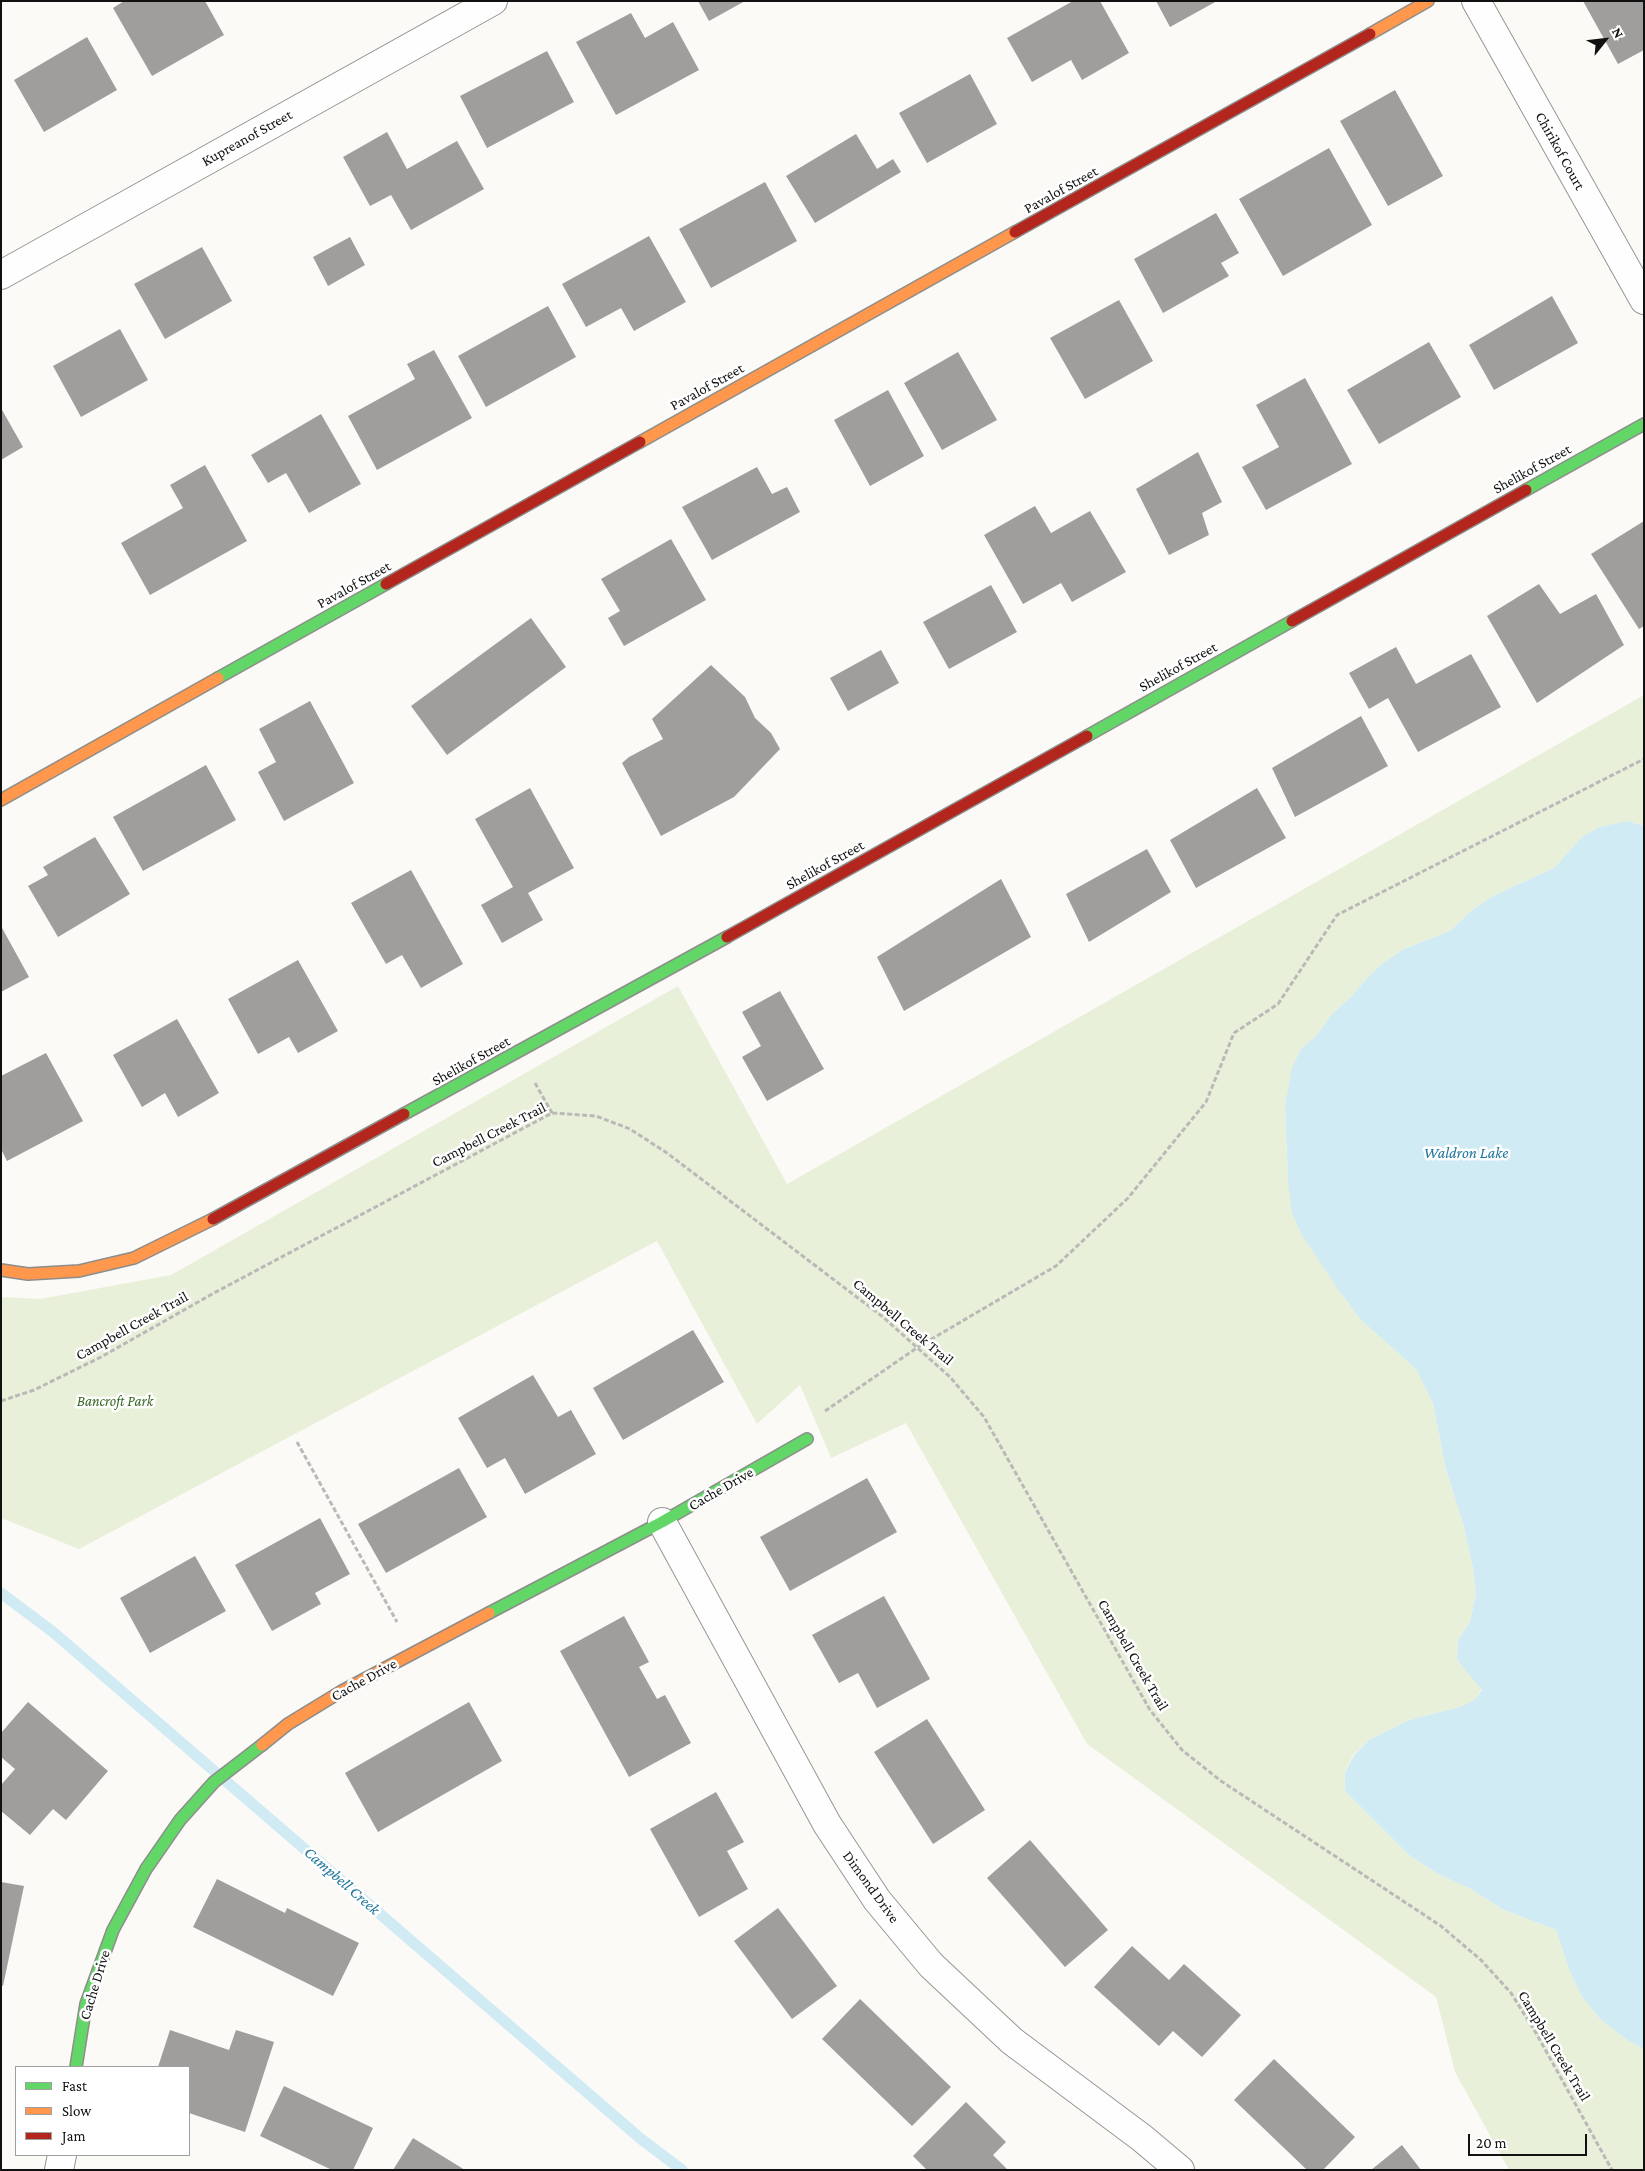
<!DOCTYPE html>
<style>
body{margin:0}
#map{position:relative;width:1645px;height:2171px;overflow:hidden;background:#fcfaf7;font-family:"Crimson Pro",serif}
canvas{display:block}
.frame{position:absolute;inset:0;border:2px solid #111;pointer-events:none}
.legend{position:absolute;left:15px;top:2066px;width:175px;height:90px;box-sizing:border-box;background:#fff;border:1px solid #a0a0a0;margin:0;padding:6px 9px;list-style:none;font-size:15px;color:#111}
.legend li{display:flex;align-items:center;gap:10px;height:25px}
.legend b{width:25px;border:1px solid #a0a0a0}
.north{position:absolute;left:1580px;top:15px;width:50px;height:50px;-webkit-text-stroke:4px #fff;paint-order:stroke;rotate:61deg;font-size:14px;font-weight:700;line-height:20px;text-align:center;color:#111}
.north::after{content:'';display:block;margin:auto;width:18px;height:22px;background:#111;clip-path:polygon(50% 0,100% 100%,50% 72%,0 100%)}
.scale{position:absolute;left:1468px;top:2134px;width:119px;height:22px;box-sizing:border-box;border:2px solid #111;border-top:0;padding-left:6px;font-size:15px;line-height:18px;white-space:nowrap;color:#111;-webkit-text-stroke:4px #fff;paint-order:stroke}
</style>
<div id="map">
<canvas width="1645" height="2171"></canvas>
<div class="frame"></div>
<ul class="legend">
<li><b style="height:6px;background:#63d668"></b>Fast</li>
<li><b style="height:6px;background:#ff974d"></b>Slow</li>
<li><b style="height:6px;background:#b3261e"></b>Jam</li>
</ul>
<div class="north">N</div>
<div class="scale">20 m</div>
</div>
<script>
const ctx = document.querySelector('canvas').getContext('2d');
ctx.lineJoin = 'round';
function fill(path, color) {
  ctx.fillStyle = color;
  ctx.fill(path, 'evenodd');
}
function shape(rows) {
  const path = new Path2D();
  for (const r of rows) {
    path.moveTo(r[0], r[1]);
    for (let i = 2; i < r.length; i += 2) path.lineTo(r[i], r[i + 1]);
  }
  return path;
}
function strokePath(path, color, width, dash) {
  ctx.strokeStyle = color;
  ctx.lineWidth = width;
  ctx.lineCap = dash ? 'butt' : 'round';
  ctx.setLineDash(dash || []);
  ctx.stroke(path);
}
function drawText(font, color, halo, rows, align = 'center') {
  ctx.font = font + ' "Crimson Pro",serif';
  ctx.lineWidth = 5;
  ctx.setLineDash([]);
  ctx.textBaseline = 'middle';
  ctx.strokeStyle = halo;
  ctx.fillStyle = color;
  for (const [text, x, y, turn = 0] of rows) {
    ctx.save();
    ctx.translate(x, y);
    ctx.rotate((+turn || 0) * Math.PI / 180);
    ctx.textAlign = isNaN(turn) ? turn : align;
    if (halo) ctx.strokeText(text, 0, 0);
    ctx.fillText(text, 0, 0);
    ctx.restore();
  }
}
fill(shape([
 [1644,695,1644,826,1628,821,1582,837,1554,868,1493,896,1472,910,1450,931,1404,949,1383,963,1367,978,1352,996,1331,1015,1317,1035,1301,1049,1285,1105,1288,1182,1325,1267,1340,1292,1361,1320,1416,1369,1433,1403,1446,1470,1464,1527,1473,1569,1476,1593,1470,1622,1458,1640,1457,1660,1482,1689,1474,1700,1460,1707,1409,1720,1369,1740,1353,1755,1345,1773,1345,1791,1409,1855,1438,1874,1471,1889,1502,1909,1556,1930,1570,1972,1581,1995,1599,2018,1627,2040,1644,2049,1644,2170,1509,2170,1455,2072,1436,1997,1087,1744,906,1423,831,1458,800,1385,757,1424,657,1241,79,1549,1,1518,1,1297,40,1299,171,1275,678,986,787,1184]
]), '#e9f0d9');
fill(shape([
 [1628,821,1644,826,1644,2049,1627,2040,1599,2018,1581,1995,1570,1972,1556,1930,1502,1909,1471,1889,1438,1874,1409,1855,1345,1791,1345,1773,1354,1755,1369,1740,1409,1720,1460,1707,1474,1700,1482,1690,1457,1660,1458,1640,1470,1622,1476,1593,1473,1569,1464,1527,1446,1470,1433,1403,1416,1369,1361,1320,1340,1292,1302,1235,1292,1213,1288,1182,1285,1105,1292,1068,1301,1049,1317,1035,1331,1015,1352,996,1367,978,1383,963,1404,949,1450,931,1472,910,1493,896,1554,868,1582,837,1600,827]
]), '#d0ebf4');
strokePath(shape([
 [1,1593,53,1632,641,2139,682,2170]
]), '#d0ebf4', 11);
fill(shape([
 [124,1,205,1,224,35,152,76,113,8],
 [698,1,745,1,709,21],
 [1073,1,1100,1,1129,53,1082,80,1071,60,1032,82,1007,38],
 [1156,1,1217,1,1170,27],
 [1583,1,1644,1,1644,50,1618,64],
 [631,13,645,38,673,22,699,70,616,115,576,42],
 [87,37,117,90,44,132,14,80],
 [547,51,574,102,487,148,460,96],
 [970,74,997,124,927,163,899,113],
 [1395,90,1443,176,1388,206,1340,121],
 [387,132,407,169,457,141,484,189,411,230,391,195,370,206,343,157],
 [856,134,877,169,893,159,901,172,815,223,786,176],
 [1329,148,1372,225,1283,276,1239,199],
 [765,182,797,241,711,288,679,229],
 [1216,213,1239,253,1221,263,1229,276,1163,313,1134,259],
 [649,236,686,302,634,331,621,308,586,327,562,284],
 [350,237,365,265,328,286,313,257],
 [202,247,232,301,165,339,134,284],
 [1552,296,1578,343,1494,390,1469,345],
 [1119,300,1153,361,1085,399,1050,338],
 [548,306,576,357,486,407,458,356],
 [120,329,148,380,81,417,53,366],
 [1429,342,1461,397,1379,444,1347,390],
 [434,350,472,418,377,470,348,416,415,379,407,364],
 [958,352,997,420,942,450,904,383],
 [1305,378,1352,464,1266,510,1242,467,1279,447,1256,405],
 [888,390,924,456,870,486,834,420],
 [1,408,23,447,1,460],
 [321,414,361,484,309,513,286,473,268,483,251,455],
 [1198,452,1222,502,1202,513,1209,535,1169,555,1136,489],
 [205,465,247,541,150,595,121,543,183,508,170,485],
 [757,467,772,494,787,487,800,512,712,560,682,507],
 [1035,506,1051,533,1090,511,1126,572,1072,602,1061,583,1023,604,984,535],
 [1644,521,1644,626,1639,629,1591,554],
 [671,539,706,600,624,646,608,618,620,611,601,579],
 [1539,584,1560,614,1596,594,1624,645,1537,703,1487,616],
 [991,585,1017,632,949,669,923,622],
 [531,618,566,667,447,755,411,706],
 [1396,647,1416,684,1471,654,1501,707,1418,752,1388,698,1369,709,1349,673],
 [881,650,899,683,848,711,830,678],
 [711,665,745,697,755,718,771,733,780,749,734,797,661,836,622,763,629,757,663,739,652,719],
 [310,701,354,783,284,821,258,772,276,762,259,729],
 [1361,716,1388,766,1295,817,1272,768],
 [206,765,236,820,143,871,113,817],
 [530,788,574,868,528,893,543,920,502,943,481,905,513,887,475,819],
 [1257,788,1286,838,1196,888,1170,840],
 [95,837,130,894,58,937,28,886,48,875,43,867],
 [1147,849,1171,892,1089,942,1066,894],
 [411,870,463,964,421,988,402,955,386,964,351,903],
 [1001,879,1031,937,904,1011,877,957],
 [1,926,29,977,1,992],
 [298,960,338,1031,298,1053,289,1037,258,1054,228,999],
 [780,991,824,1069,767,1101,742,1057,761,1046,742,1012],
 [177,1019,219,1093,178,1117,165,1093,142,1107,113,1055],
 [46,1053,83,1121,7,1161,1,1149,1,1076],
 [693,1330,724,1382,623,1440,593,1388],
 [533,1375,558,1417,571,1410,596,1454,525,1494,505,1458,487,1468,458,1418],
 [459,1468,487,1517,386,1573,358,1524],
 [867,1478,897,1532,790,1591,760,1537],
 [320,1518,350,1574,315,1593,321,1604,272,1631,235,1565],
 [195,1556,226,1611,150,1653,120,1598],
 [884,1596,930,1679,877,1708,858,1673,839,1683,812,1635],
 [624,1616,649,1662,639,1667,657,1699,665,1695,691,1743,629,1777,560,1651],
 [28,1702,108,1771,66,1820,53,1809,30,1835,1,1811,1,1785,15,1769,1,1757,1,1733],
 [469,1702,502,1761,378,1832,345,1773],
 [927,1719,985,1810,933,1844,874,1752],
 [716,1792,744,1842,727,1851,748,1889,699,1917,650,1829],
 [1030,1840,1108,1930,1065,1967,987,1878],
 [217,1879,285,1913,287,1908,359,1943,333,1996,193,1927],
 [1,1882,24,1886,3,1986,1,1985],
 [778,1908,837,1986,792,2019,734,1941],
 [1132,1946,1169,1980,1184,1964,1241,2015,1202,2057,1173,2031,1159,2046,1094,1987],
 [860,1999,951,2087,912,2126,822,2039],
 [170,2030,229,2050,236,2030,274,2042,245,2132,189,2113,189,2067,158,2067],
 [1274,2059,1355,2137,1323,2170,1307,2170,1234,2100],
 [284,2086,373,2128,353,2170,332,2170,260,2136],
 [966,2102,1006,2142,993,2155,1008,2170,927,2170,913,2156],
 [413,2138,465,2170,393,2170],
 [1402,2145,1421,2170,1371,2170]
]), '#a09e9c');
const street = shape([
 [1476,1,1644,300],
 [1,275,493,1],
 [662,1522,827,1824,877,1900,931,1965,1012,2041,1142,2138,1180,2170],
 [59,2170,62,2155]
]);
const fast = shape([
 [1526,490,1644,424],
 [218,678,386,584],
 [1087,736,1292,621],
 [404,1114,727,937],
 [489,1613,662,1522,807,1439],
 [76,2067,86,2004,113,1930,146,1869,180,1820,214,1782,262,1745]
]);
const slow = shape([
 [1370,34,1428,1],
 [640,442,1015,232],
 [1,800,218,678],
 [1,1270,28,1274,79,1271,134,1258,213,1219],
 [262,1745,288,1724,342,1691,489,1613]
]);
const jam = shape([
 [1015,232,1370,34],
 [386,584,640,442],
 [1292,621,1526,490],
 [727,937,1087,736],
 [213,1219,404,1114]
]);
strokePath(street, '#979695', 30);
strokePath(fast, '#8d8d8b', 14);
strokePath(slow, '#8d8d8b', 14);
strokePath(jam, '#8d8d8b', 14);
strokePath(shape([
 [535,1083,552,1113],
 [1,1401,34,1390,101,1357,214,1293,552,1113,596,1116,630,1129,667,1153,883,1317,950,1377,984,1417,1150,1710,1182,1750,1221,1781,1441,1926,1481,1960,1511,1993,1536,2033,1612,2170],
 [825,1411,918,1347,1056,1266,1128,1198,1206,1102,1234,1033,1278,1004,1337,915,1644,759],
 [297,1442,397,1622]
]), '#b9b9b8', 3, [5, 2.5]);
strokePath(street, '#fffefe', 28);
strokePath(fast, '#63d668', 11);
strokePath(slow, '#ff974d', 11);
strokePath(jam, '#b3261e', 11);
drawText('15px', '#111', '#fff', [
 ["Kupreanof Street",247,138,-29],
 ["Chirikof Court",1560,151,61],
 ["Pavalof Street",1061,190,-29],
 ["Pavalof Street",707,387,-29],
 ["Shelikof Street",1532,469,-29],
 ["Pavalof Street",354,585,-29],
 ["Shelikof Street",1178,667,-29],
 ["Shelikof Street",825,865,-29],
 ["Shelikof Street",471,1061,-29],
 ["Campbell Creek Trail",489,1135,-27],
 ["Campbell Creek Trail",903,1322,40],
 ["Campbell Creek Trail",132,1326,-29],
 ["Cache Drive",721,1489,-30],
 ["Campbell Creek Trail",1133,1655,60],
 ["Cache Drive",364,1680,-29],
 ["Dimond Drive",871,1887,54],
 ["Cache Drive",95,1985,-73],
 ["Campbell Creek Trail",1554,2046,59]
]);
drawText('italic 15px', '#3a6624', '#fff', [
 ["Bancroft Park",115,1401]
]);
drawText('italic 16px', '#20769d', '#fff', [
 ["Waldron Lake",1466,1153],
 ["Campbell Creek",342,1881,41]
]);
</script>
